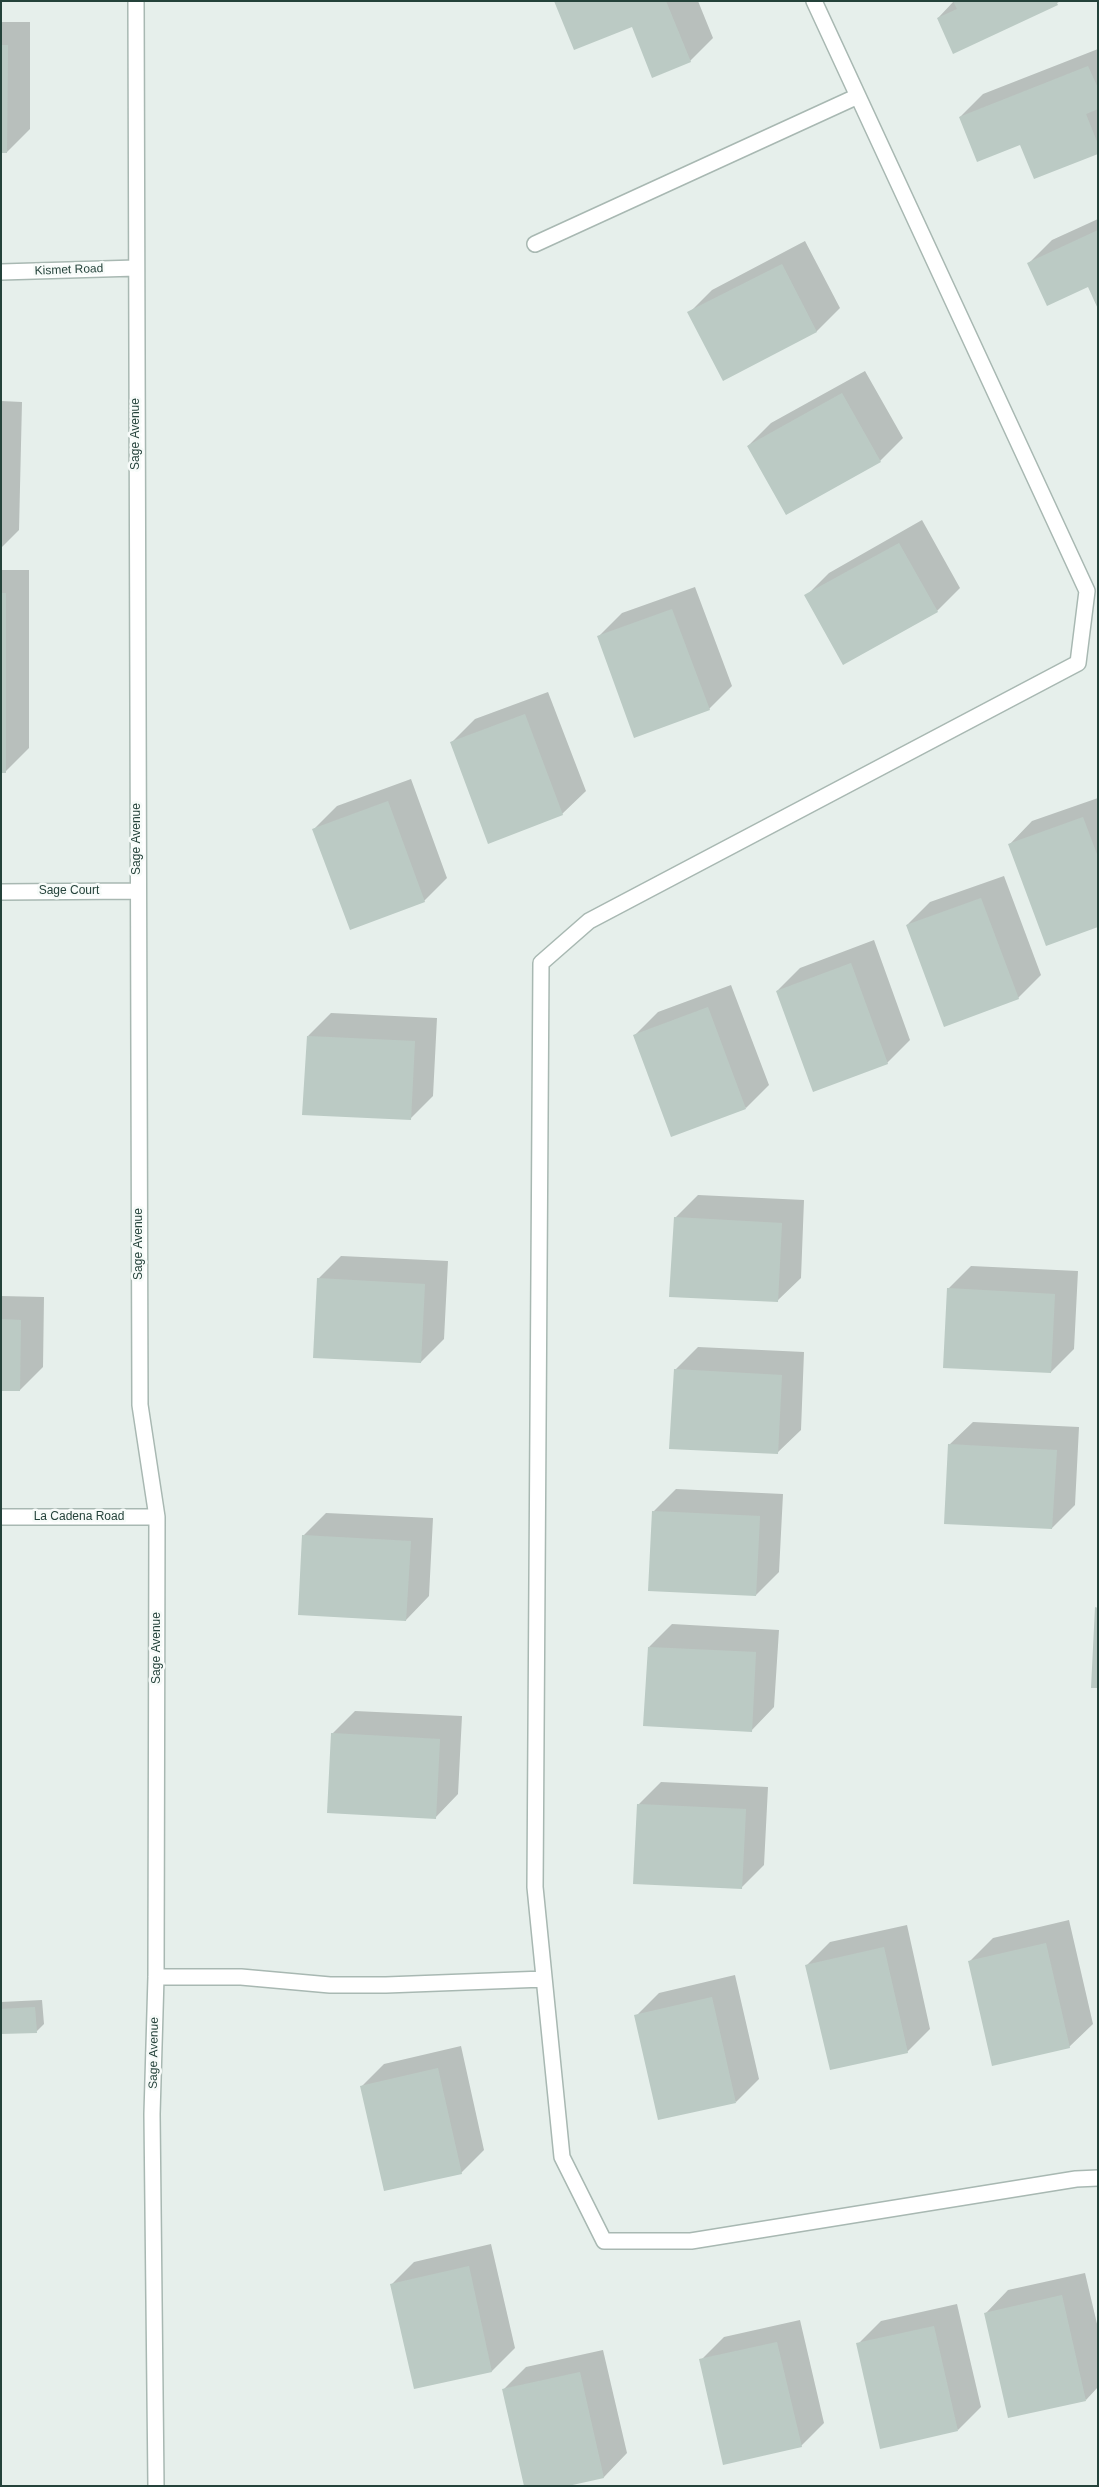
<!DOCTYPE html>
<style>
body{margin:0}
#map{position:relative;width:1099px;height:2487px;overflow:hidden;background:#e6efeb;font-family:Arial,sans-serif}
canvas{display:block}
.frame{position:absolute;inset:0;border:2px solid #24423a;pointer-events:none}
</style>
<div id="map">
<canvas width="1099" height="2487"></canvas>
<div class="frame"></div>
</div>
<script>
const ctx = document.querySelector('canvas').getContext('2d');
ctx.lineJoin = 'round';
function fill(path, color) {
  ctx.fillStyle = color;
  ctx.fill(path, 'evenodd');
}
function shape(rows) {
  const path = new Path2D();
  for (const r of rows) {
    path.moveTo(r[0], r[1]);
    for (let i = 2; i < r.length; i += 2) path.lineTo(r[i], r[i + 1]);
  }
  return path;
}
function strokePath(path, color, width, dash) {
  ctx.strokeStyle = color;
  ctx.lineWidth = width;
  ctx.lineCap = dash ? 'butt' : 'round';
  ctx.setLineDash(dash || []);
  ctx.stroke(path);
}
function drawText(font, color, halo, rows, align = 'center') {
  ctx.font = font + ' Arial,sans-serif';
  ctx.lineWidth = 5;
  ctx.setLineDash([]);
  ctx.textBaseline = 'middle';
  ctx.strokeStyle = halo;
  ctx.fillStyle = color;
  for (const [text, x, y, turn = 0] of rows) {
    ctx.save();
    ctx.translate(x, y);
    ctx.rotate((+turn || 0) * Math.PI / 180);
    ctx.textAlign = isNaN(turn) ? turn : align;
    if (halo) ctx.strokeText(text, 0, 0);
    ctx.fillText(text, 0, 0);
    ctx.restore();
  }
}
fill(shape([
 [555,1,698,1,713,38,690,61,632,26],
 [1061,1,954,52,938,18,954,1],
 [1,22,30,22,30,129,7,152,1,152],
 [1098,49,1098,153,1021,143,960,117,983,94],
 [1098,219,1098,306,1089,285,1029,263,1052,240],
 [805,241,840,308,817,331,723,379,689,313,712,290],
 [865,371,903,438,880,461,748,446,771,423],
 [1,401,22,402,19,530,1,548],
 [922,520,960,588,937,611,806,596,829,573],
 [1,570,29,570,29,748,6,771,1,771],
 [695,587,732,686,709,709,599,636,622,613],
 [548,692,586,791,562,814,452,742,475,719],
 [411,779,447,878,424,901,314,829,337,806],
 [1098,798,1098,926,1009,845,1032,821],
 [1004,876,1041,975,1018,998,907,925,930,902],
 [874,940,910,1040,887,1063,777,991,800,968],
 [731,985,769,1085,746,1108,635,1035,658,1012],
 [331,1013,437,1018,433,1096,410,1119,308,1036],
 [698,1195,804,1200,801,1278,777,1301,675,1218],
 [341,1256,448,1261,444,1339,421,1362,318,1279],
 [971,1266,1078,1271,1074,1349,1051,1372,948,1289],
 [1,1296,44,1297,43,1367,20,1390,1,1390],
 [698,1347,804,1352,801,1430,777,1453,675,1370],
 [973,1422,1079,1427,1075,1505,1052,1528,949,1445],
 [676,1489,783,1494,779,1572,756,1595,653,1512],
 [326,1513,433,1518,429,1596,406,1620,303,1536],
 [672,1624,779,1630,774,1707,751,1731,649,1647],
 [355,1711,462,1716,458,1794,435,1818,332,1734],
 [661,1782,768,1787,764,1865,741,1888,638,1805],
 [1069,1920,1093,2024,1069,2047,970,1961,993,1938],
 [907,1925,930,2029,907,2052,807,1965,830,1942],
 [735,1975,759,2079,736,2102,636,2016,659,1993],
 [42,2000,44,2024,36,2032,1,2033,1,2002],
 [461,2046,484,2150,461,2173,361,2087,384,2064],
 [491,2244,515,2348,492,2371,415,2388,391,2285,414,2262],
 [1085,2273,1098,2328,1098,2387,1086,2400,985,2314,1008,2290],
 [957,2304,981,2407,958,2430,858,2344,881,2321],
 [800,2320,824,2423,801,2446,701,2360,724,2337],
 [603,2350,627,2453,604,2477,562,2486,503,2390,526,2367]
]), '#0003');
fill(shape([
 [554,1,666,1,691,62,652,78,632,27,574,50],
 [953,1,1056,1,1058,5,953,54,937,18,957,9],
 [1,45,8,45,7,153,1,153],
 [1088,66,1098,88,1098,109,1086,114,1098,144,1098,154,1034,179,1020,145,977,162,959,117],
 [1098,230,1098,309,1088,287,1047,306,1027,263],
 [782,264,817,332,723,381,687,312],
 [842,393,881,462,786,515,747,446],
 [899,543,938,612,843,665,804,595],
 [1,593,6,593,6,773,1,773],
 [672,609,710,710,634,738,597,636],
 [525,714,563,815,488,844,450,742],
 [388,801,425,902,350,930,312,829],
 [1083,817,1098,857,1098,927,1046,946,1008,844],
 [981,898,1019,999,944,1027,906,925],
 [851,963,888,1064,813,1092,776,991],
 [708,1007,746,1109,671,1137,633,1035],
 [307,1036,415,1041,411,1120,302,1115],
 [674,1217,782,1223,778,1302,669,1297],
 [317,1278,425,1284,421,1363,313,1358],
 [947,1288,1055,1294,1051,1373,943,1368],
 [1,1319,21,1320,20,1391,1,1391],
 [674,1369,782,1375,778,1454,669,1449],
 [948,1444,1057,1450,1052,1529,944,1524],
 [652,1511,760,1516,756,1596,648,1591],
 [302,1535,411,1541,406,1621,298,1615],
 [1095,1607,1098,1608,1098,1688,1091,1688],
 [648,1647,756,1652,752,1732,643,1726],
 [331,1733,440,1739,436,1819,327,1813],
 [637,1804,746,1809,742,1889,633,1884],
 [1046,1943,1070,2048,992,2066,968,1961],
 [884,1947,908,2053,830,2070,805,1965],
 [712,1997,736,2103,658,2120,634,2015],
 [35,2007,37,2033,1,2034,1,2009],
 [438,2068,462,2174,384,2191,360,2086],
 [469,2266,492,2372,414,2389,390,2284],
 [1062,2295,1086,2401,1008,2418,984,2313],
 [934,2326,958,2431,880,2449,856,2343],
 [777,2342,802,2447,723,2465,699,2359],
 [580,2372,604,2478,568,2486,524,2486,502,2389]
]), '#bbcac4');
const street = shape([
 [136,1,140,1405,157,1517,156,1977,152,2114,156,2486],
 [814,1,1087,591,1078,663,589,921,541,963,535,1887,562,2157,604,2241,691,2241,1076,2179,1098,2178],
 [535,244,858,96],
 [1,272,136,268],
 [1,892,137,891],
 [1,1517,157,1517],
 [156,1977,241,1977,330,1985,386,1985,544,1979]
]);
strokePath(street, '#a8b8b2', 18);
strokePath(street, '#fff', 15);
drawText('12px', '#24423a', '#f7fbf9', [
 ["Kismet Road",69,270,-2],
 ["Sage Avenue",136,434,-90],
 ["Sage Avenue",137,839,-90],
 ["Sage Court",69,891],
 ["Sage Avenue",139,1244,-90],
 ["La Cadena Road",79,1517],
 ["Sage Avenue",157,1648,-90],
 ["Sage Avenue",154,2053,-89]
]);
</script>
